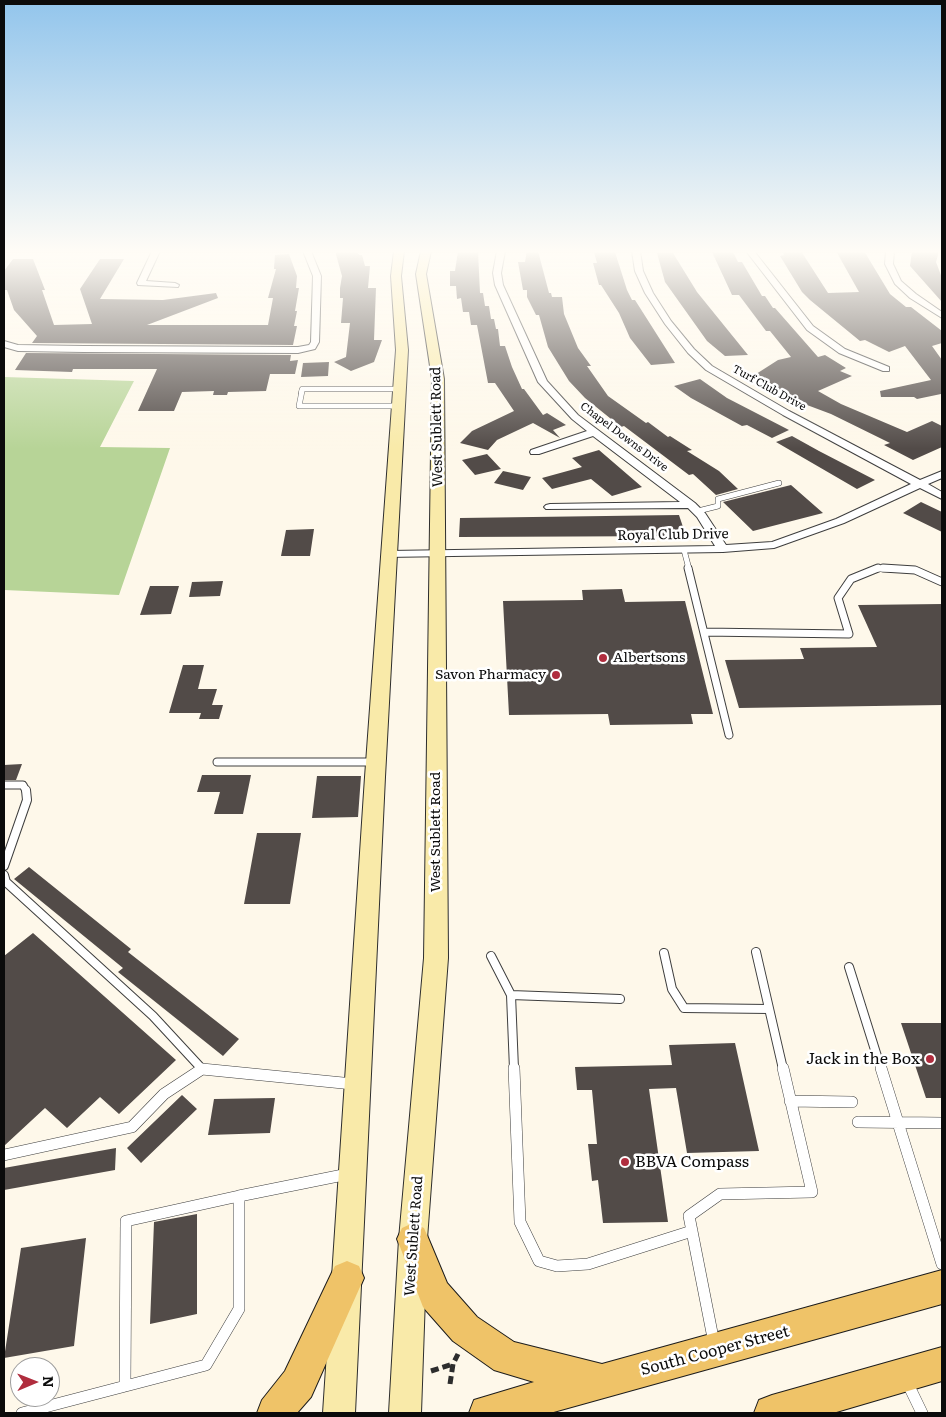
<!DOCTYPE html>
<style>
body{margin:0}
#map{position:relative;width:946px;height:1417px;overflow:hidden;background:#fef8ea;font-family:Literata,serif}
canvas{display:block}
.frame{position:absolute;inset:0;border:5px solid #0b0b0b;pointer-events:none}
.north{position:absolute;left:10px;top:1357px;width:50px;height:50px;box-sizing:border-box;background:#fff;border:1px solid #9d9d9d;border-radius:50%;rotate:89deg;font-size:14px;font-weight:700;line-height:20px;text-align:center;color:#0b0b0b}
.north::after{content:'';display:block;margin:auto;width:18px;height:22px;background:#b02d3e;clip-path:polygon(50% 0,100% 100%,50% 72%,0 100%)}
</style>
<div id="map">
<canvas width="946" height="1417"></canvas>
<div class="frame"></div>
<div class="north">N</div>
</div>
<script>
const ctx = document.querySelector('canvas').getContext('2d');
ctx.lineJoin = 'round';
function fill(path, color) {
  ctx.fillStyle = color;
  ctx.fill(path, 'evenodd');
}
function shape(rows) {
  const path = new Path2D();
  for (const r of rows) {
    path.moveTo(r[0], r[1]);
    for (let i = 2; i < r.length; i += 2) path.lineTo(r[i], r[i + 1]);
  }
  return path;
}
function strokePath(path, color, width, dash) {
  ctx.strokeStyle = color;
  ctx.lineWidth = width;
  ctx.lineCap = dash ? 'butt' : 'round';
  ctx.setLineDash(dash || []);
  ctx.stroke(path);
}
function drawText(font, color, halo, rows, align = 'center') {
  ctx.font = font + ' Literata,serif';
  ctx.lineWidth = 5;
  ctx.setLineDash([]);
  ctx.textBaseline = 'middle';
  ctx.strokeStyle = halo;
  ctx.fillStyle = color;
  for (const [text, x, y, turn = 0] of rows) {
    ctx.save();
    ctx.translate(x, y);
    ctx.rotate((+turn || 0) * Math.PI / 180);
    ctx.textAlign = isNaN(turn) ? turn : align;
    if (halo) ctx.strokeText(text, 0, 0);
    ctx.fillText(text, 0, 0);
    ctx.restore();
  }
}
fill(shape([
 [4,377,134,381,100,447,170,448,119,595,4,590]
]), '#b7d497');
fill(shape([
 [335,251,356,251,359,255,362,255,365,266,370,266,368,288,376,288,374,340,382,340,374,362,351,371,334,362,346,357,350,323,341,323,343,298,340,298,340,288,342,276],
 [458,251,478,251,480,293,483,293,485,306,489,306,491,319,494,319,496,329,498,329,500,346,505,346,512,367,522,389,524,389,543,415,547,413,566,425,553,430,560,438,533,423,497,440,488,450,460,443,472,431,514,411,495,383,488,383,477,325,471,325,469,312,463,312,461,298,457,299,456,286,450,286,450,271,455,271],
 [527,251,538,251,549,293,551,293,552,297,562,297,564,314,578,348,591,366,587,366,608,396,646,423,648,422,668,437,670,436,692,450,687,451,719,471,738,489,716,495,693,474,689,475,624,426,621,427,585,398,569,381,548,347,539,315,536,315,527,297,527,290,523,290,518,262,525,262],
 [782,251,801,251,828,293,859,292,836,251,864,251,890,294,906,307,911,307,942,331,942,343,932,346,942,360,942,396,941,394,917,399,914,397,881,397,880,391,931,380,905,346,889,352,865,340,860,341,810,300,802,292,780,256,784,255],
 [912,251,939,251,936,262,942,278,942,302,910,266],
 [594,252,615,252,627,290,632,300,635,300,675,363,651,365,630,338,619,313,601,285,599,285,593,263,597,263],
 [712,252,733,252,738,262,742,262,762,296,765,296,773,308,775,308,818,357,825,355,846,368,840,371,852,376,818,391,841,404,907,432,932,421,942,426,942,447,913,460,884,445,890,443,831,414,807,405,753,376,778,360,791,357,770,331,766,331,739,295,732,295],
 [657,253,673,253,697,292,748,355,725,356,707,341,665,282],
 [289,254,297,276,296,288,299,288,295,311,297,311,294,326,297,326,293,345,32,343,37,336,14,310,7,290,4,290,4,271,13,259,33,259,45,290,42,290,54,325,92,324,80,289,100,259,124,259,100,299,163,300,216,293,218,298,147,325,268,325,273,298,268,298,276,269,274,269,275,255],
 [26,353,291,355,290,361,298,360,295,374,270,374,266,391,228,392,227,395,213,395,214,391,182,392,174,411,138,411,157,369,73,369,72,372,15,370],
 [329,362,328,376,301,377,303,363],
 [700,379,727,398,789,430,772,438,747,425,742,426,691,398,674,386],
 [792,436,819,451,875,480,857,489,776,442],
 [599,450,642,487,612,496,591,479,552,489,542,478,582,467,572,458],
 [487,454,501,469,475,475,462,460],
 [503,471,531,477,523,490,494,483],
 [791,485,823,513,753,531,723,502],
 [921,502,942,512,942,532,903,513],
 [679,515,686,536,459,537,460,518],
 [314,529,310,556,281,556,286,530],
 [223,581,220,596,189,597,192,582],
 [150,586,179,586,171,614,140,615],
 [622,589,625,602,685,601,713,714,691,714,693,724,610,725,608,714,509,715,503,601,583,600,582,590],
 [942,604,942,705,739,708,725,660,804,659,800,648,877,647,858,605],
 [183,665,204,665,198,689,217,689,212,705,223,705,219,719,199,719,201,713,169,713],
 [22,764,16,780,4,780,4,765],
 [202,775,251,775,243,814,214,814,220,792,197,792],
 [317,776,361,776,358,817,312,818],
 [257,833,301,833,290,904,244,904],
 [29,867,131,949,128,952,239,1039,223,1056,118,972,123,968,14,879],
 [33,933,176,1060,119,1114,100,1097,67,1128,45,1108,4,1146,4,956],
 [901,1023,942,1023,942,1098,926,1098],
 [735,1043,759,1151,687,1153,676,1088,649,1089,668,1222,603,1223,598,1180,592,1181,588,1144,597,1144,592,1090,577,1090,575,1067,672,1065,669,1045],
 [182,1095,197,1109,141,1163,127,1148],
 [275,1098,270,1133,208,1135,214,1099],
 [116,1148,115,1170,4,1190,4,1168],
 [197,1214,197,1314,150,1324,154,1222],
 [86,1238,74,1346,4,1358,21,1248]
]), '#524b48');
const laneFar4 = shape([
 [301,393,302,389,400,389]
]);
const laneFar3 = shape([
 [302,391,299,406,399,406],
 [698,511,718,506,718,499,779,483],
 [684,550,689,569],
 [875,569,906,569]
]);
const laneFar2 = shape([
 [688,568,729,735],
 [883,568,915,570,942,582],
 [704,632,849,634,838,598,851,579,878,568],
 [217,762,375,762],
 [4,785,23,785,26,791]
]);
const laneFar1 = shape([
 [4,866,27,800,26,790],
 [4,875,6,882,153,1016,202,1069],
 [756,952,783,1069],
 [664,953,672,989,684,1008,769,1009],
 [491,956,511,995,514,1069],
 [849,967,881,1069],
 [511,995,620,999],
 [202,1069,204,1069]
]);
const lane = shape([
 [514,1068,520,1222,539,1261,557,1266,588,1264,692,1231],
 [881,1068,942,1264],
 [790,1101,852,1102],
 [858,1122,942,1123],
 [4,1155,132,1127,164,1094,202,1069,353,1084],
 [714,1343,689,1216,720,1194,812,1192,783,1068],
 [907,1382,922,1413],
 [125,1386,126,1221,239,1196],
 [22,1413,206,1365,239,1309,239,1196,348,1174]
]);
const street = shape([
 [152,251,160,251,146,281,175,283,179,285,178,287,138,285,137,283,152,251],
 [303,251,311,251,321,276,319,342,315,349,298,353,84,352,18,351,4,347,4,341,18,345,84,346,298,347,309,345,311,342,313,276,303,251],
 [497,251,505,251,501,273,503,285,547,381,578,415,695,503,705,513,726,545,772,542,836,519,911,484,783,415,706,370,688,353,665,324,645,293,635,271,632,251,640,251,643,271,653,293,671,321,694,349,712,366,789,411,920,480,942,471,942,478,928,484,942,492,942,499,920,488,844,523,774,548,723,552,385,557,383,555,385,553,389,551,715,546,697,517,688,508,546,509,544,507,546,505,550,504,680,502,593,436,539,454,531,454,530,452,531,450,587,431,572,419,538,382,495,285,493,273,497,251],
 [746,251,754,251,813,326,845,349,889,367,889,371,883,371,839,353,807,330,746,251],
 [886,251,894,251,893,264,901,281,916,294,942,312,942,318,910,298,895,284,885,264,886,251]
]);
const secondary = shape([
 [394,251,404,251,401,276,408,350,385,777,355,1413,323,1413,365,777,396,350,391,276,394,251],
 [421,251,431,251,426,274,444,379,448,958,427,1239,421,1413,389,1413,399,1239,424,958,432,379,416,274,421,251]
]);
const primary = shape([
 [413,1223,424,1228,447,1283,477,1317,514,1342,602,1364,942,1270,942,1304,550,1413,469,1413,474,1400,534,1382,494,1370,453,1341,423,1307,397,1239,402,1228,413,1223],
 [347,1261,359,1266,364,1278,311,1397,297,1413,257,1413,262,1400,285,1371,335,1266,347,1261],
 [942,1347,942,1381,833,1413,754,1413,759,1400,772,1395,942,1347]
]);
strokePath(laneFar4, '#3e3e3e', 5.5);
strokePath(laneFar3, '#3e3e3e', 6);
strokePath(laneFar2, '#3e3e3e', 9);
strokePath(laneFar1, '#3e3e3e', 10);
strokePath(lane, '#3e3e3e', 12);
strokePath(street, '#3e3e3e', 2);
strokePath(secondary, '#2d2d2d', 2);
strokePath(primary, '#1c1c1c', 2);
strokePath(shape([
 [431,1371,453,1364],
 [450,1384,453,1364,458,1354]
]), '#2d2d2d', 5, [8, 4]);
strokePath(laneFar4, '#fff', 4.5);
strokePath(laneFar3, '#fff', 5);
strokePath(laneFar2, '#fff', 7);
strokePath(laneFar1, '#fff', 8);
strokePath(lane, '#fff', 11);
fill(street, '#fff');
fill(secondary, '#f9eaa9');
fill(primary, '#efc368');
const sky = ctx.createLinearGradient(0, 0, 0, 449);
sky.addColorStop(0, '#92c5ec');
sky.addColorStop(0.56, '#fffcf6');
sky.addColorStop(1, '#fffcf600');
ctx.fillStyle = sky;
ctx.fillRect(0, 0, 946, 449);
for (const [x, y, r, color] of [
 [603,658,5,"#b02d3e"],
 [556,675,5,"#b02d3e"],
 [930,1059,5,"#b02d3e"],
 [625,1162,5,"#b02d3e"]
]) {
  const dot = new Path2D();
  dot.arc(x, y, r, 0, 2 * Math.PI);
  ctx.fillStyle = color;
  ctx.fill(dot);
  strokePath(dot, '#fff', 2);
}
drawText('11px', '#0b0b0b', '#fff', [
 ["Turf Club Drive",769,388,29],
 ["Chapel Downs Drive",624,437,37]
]);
drawText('14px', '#0b0b0b', '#fff', [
 ["West Sublett Road",437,427,-91],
 ["Royal Club Drive",673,535,-1],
 ["West Sublett Road",436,832,-90],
 ["West Sublett Road",414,1236,-86]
]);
drawText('14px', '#0b0b0b', '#fff', [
 ["Albertsons",613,658],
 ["Savon Pharmacy",546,675,"right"]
], 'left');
drawText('16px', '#0b0b0b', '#fff', [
 ["Jack in the Box",920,1059],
 ["BBVA Compass",635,1162,"left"]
], 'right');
drawText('16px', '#0b0b0b', '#fff', [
 ["South Cooper Street",715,1351,-15]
]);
</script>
